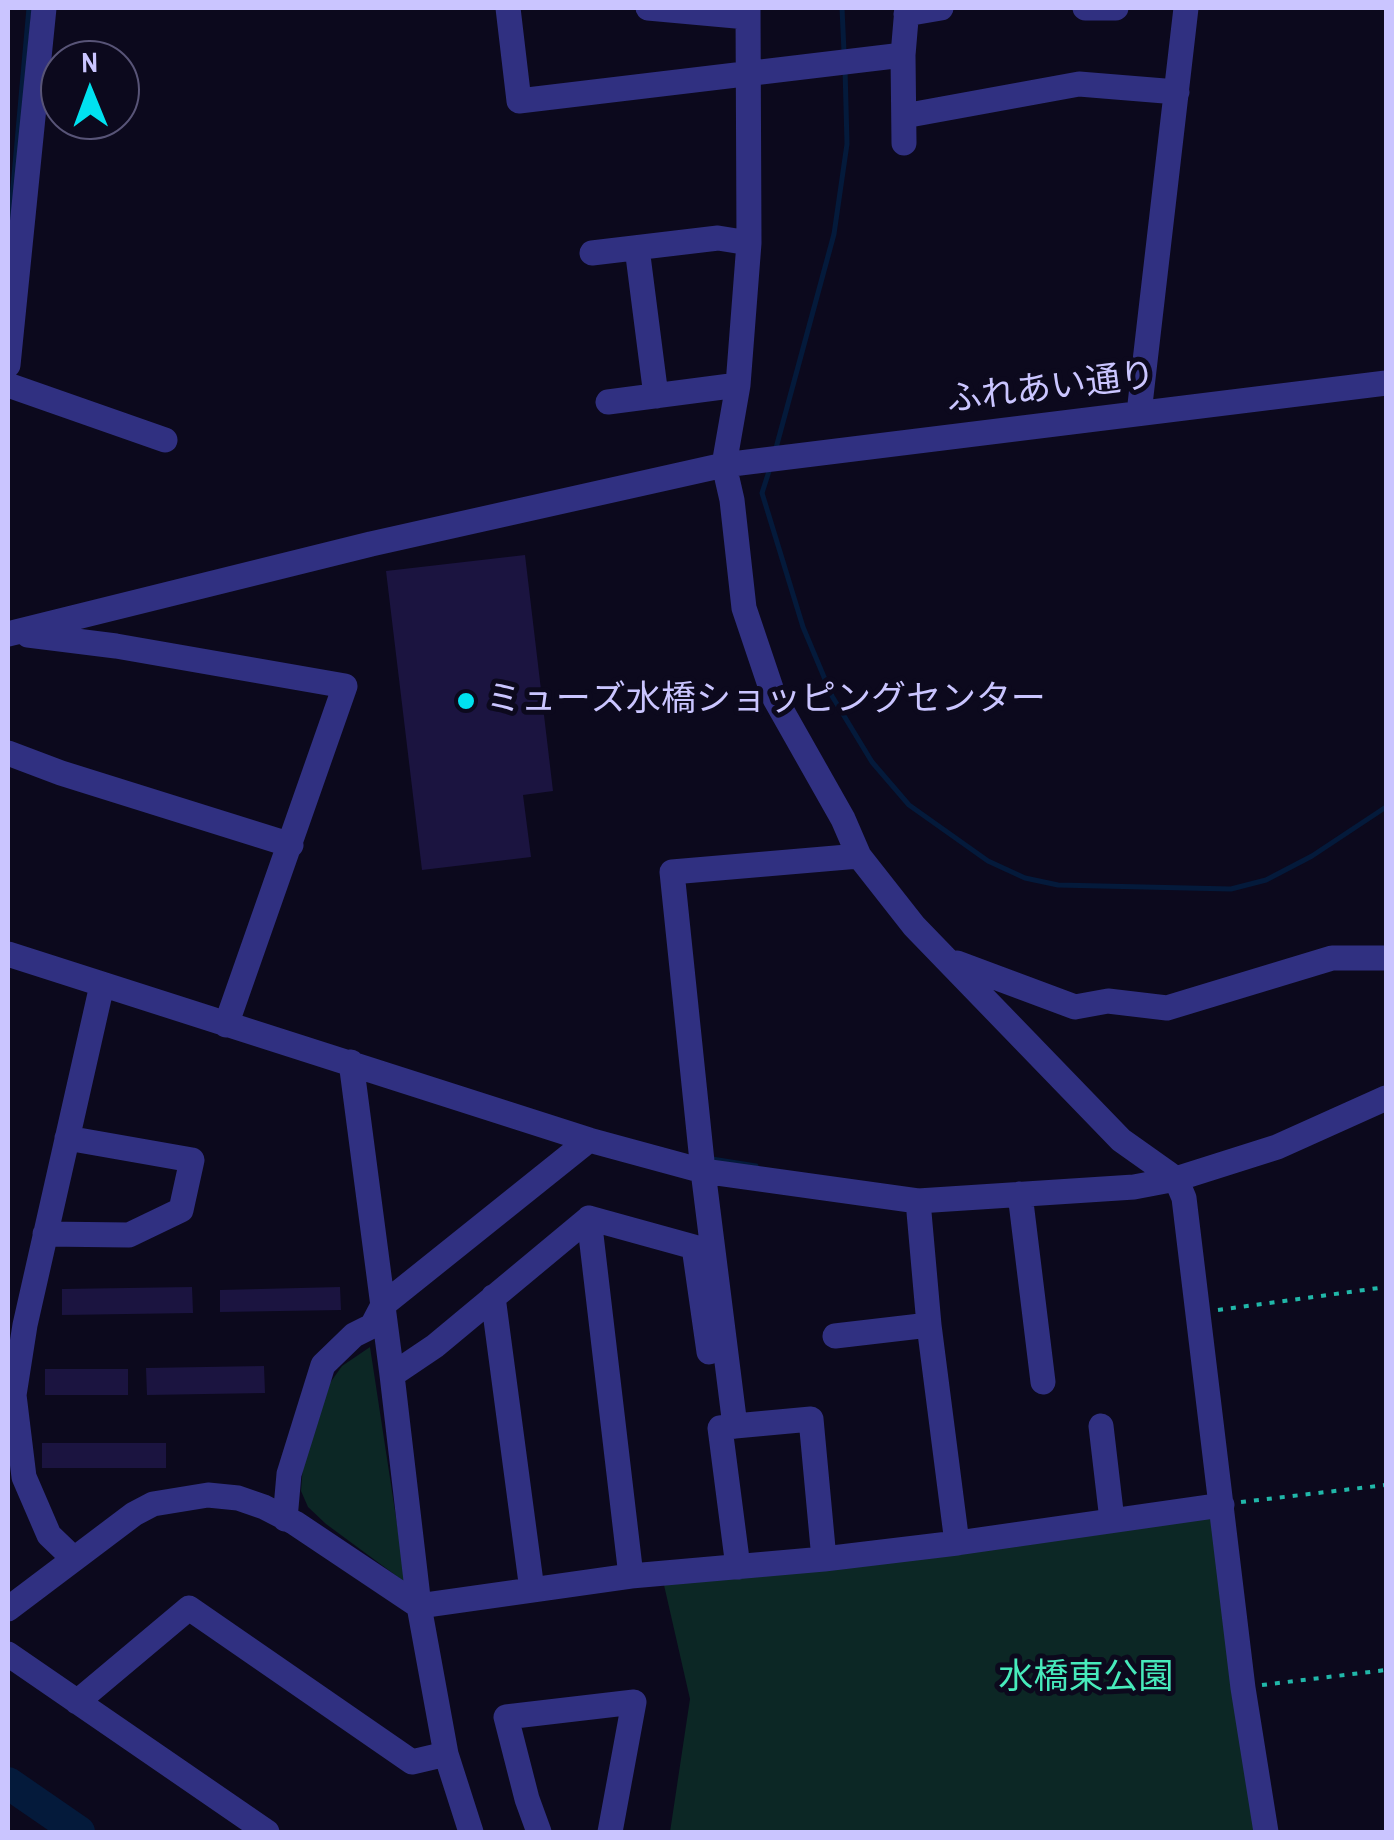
<!DOCTYPE html>
<meta charset="utf-8">
<style>
body{margin:0}
#map{position:relative;width:1394px;height:1840px;overflow:hidden;background:#0c091d;font-family:"Archivo Narrow",sans-serif}
canvas{display:block}
.frame{position:absolute;inset:0;border:10px solid #cac5ff;pointer-events:none}
.north{position:absolute;left:40px;top:40px;width:100px;height:100px;box-sizing:border-box;background:#0c091d;border:2px solid #585477;border-radius:50%;rotate:359deg;font-size:28px;font-weight:700;line-height:40px;text-align:center;color:#cac5ff}
.north::after{content:'';display:block;margin:auto;width:35px;height:45px;background:#00e2f0;clip-path:polygon(50% 0,100% 100%,50% 72%,0 100%)}
</style>
<div id="map">
<canvas width="1394" height="1840"></canvas>
<div class="frame"></div>
<div class="north">N</div>
</div>
<script>
const ctx = document.querySelector('canvas').getContext('2d');
ctx.lineJoin = 'round';
function fill(path, color) {
  ctx.fillStyle = color;
  ctx.fill(path, 'evenodd');
}
function shape(rows) {
  const path = new Path2D();
  for (const r of rows) {
    path.moveTo(r[0], r[1]);
    for (let i = 2; i < r.length; i += 2) path.lineTo(r[i], r[i + 1]);
  }
  return path;
}
function strokePath(path, color, width, dash) {
  ctx.strokeStyle = color;
  ctx.lineWidth = width;
  ctx.lineCap = dash ? 'butt' : 'round';
  ctx.setLineDash(dash || []);
  ctx.stroke(path);
}
function drawText(font, color, halo, rows, align = 'center') {
  ctx.font = font + ' "Archivo Narrow","Noto Sans JP",sans-serif';
  ctx.lineWidth = 10;
  ctx.setLineDash([]);
  ctx.textBaseline = 'middle';
  ctx.strokeStyle = halo;
  ctx.fillStyle = color;
  for (const [text, x, y, turn = 0] of rows) {
    ctx.save();
    ctx.translate(x, y);
    ctx.rotate((+turn || 0) * Math.PI / 180);
    ctx.textAlign = isNaN(turn) ? turn : align;
    if (halo) ctx.strokeText(text, 0, 0);
    ctx.fillText(text, 0, 0);
    ctx.restore();
  }
}
fill(shape([
 [370,1347,406,1583,326,1524,308,1507,301,1491,303,1464,325,1390,342,1366],
 [1222,1505,1259,1832,670,1832,690,1699,664,1585]
]), '#0c2725');
strokePath(shape([
 [842,8,844,52],
 [8,243,29,8],
 [776,448,834,234,847,144,845,68],
 [770,468,762,493,803,627,832,696,872,762,909,805,988,861,1025,878,1058,885,1231,889,1266,880,1312,856,1386,807],
 [712,1159,756,1166]
]), '#041a3b', 5);
strokePath(shape([
 [8,1783,79,1832]
]), '#041a3b', 32);
fill(shape([
 [525,555,553,791,523,795,531,857,422,870,386,571],
 [192,1287,193,1313,62,1315,62,1289],
 [340,1287,341,1310,220,1312,220,1290],
 [264,1366,265,1393,147,1395,146,1368],
 [45,1369,128,1369,128,1395,45,1395],
 [42,1443,166,1443,166,1468,42,1468]
]), '#1b1440');
strokePath(shape([
 [1218,1310,1386,1287],
 [1241,1502,1386,1485],
 [1262,1685,1386,1670]
]), '#21b7a9', 4, [5, 8]);
strokePath(shape([
 [508,8,519,101,903,55],
 [648,8,747,17],
 [748,8,749,243,738,385,724,465,732,500,744,608,774,697,843,819,859,856,914,926,1121,1140,1176,1179,1184,1198,1243,1688,1266,1832],
 [1085,8,1116,8],
 [906,14,941,8],
 [904,116,1079,84,1177,92],
 [904,143,903,55,907,8],
 [637,248,656,396],
 [592,253,718,238,749,243],
 [8,365,44,8],
 [8,385,165,440],
 [608,402,738,385],
 [1139,413,1186,8],
 [8,634,371,544,724,465,1386,383],
 [28,635,116,646,345,686,226,1025],
 [8,753,61,773,291,845],
 [8,954,589,1140,703,1171,918,1201,1134,1187,1176,1179,1277,1147,1386,1098],
 [957,963,1075,1007,1108,1001,1167,1008,1332,958,1386,958],
 [351,1062,392,1375,419,1606,446,1754,471,1832],
 [1020,1194,1043,1382],
 [918,1201,929,1325,957,1543],
 [589,1218,631,1576],
 [589,1218,694,1247,709,1352],
 [45,1234,129,1235,181,1210,192,1160,67,1138],
 [493,1297,532,1590],
 [835,1336,929,1325],
 [392,1375,435,1346,589,1218],
 [735,1426,811,1419,824,1559],
 [1101,1426,1112,1520],
 [285,1519,289,1474,323,1365,354,1335,372,1326,383,1305,589,1140],
 [73,1558,49,1535,24,1477,14,1395,25,1325,102,985],
 [738,1567,720,1428,735,1426,703,1171,672,872,859,856],
 [8,1609,134,1514,153,1504,208,1495,238,1498,264,1507,295,1523,419,1606,631,1576,824,1559,957,1543,1222,1505],
 [8,1654,267,1832],
 [77,1702,189,1608,412,1762,446,1754],
 [539,1832,527,1799,506,1717,634,1702,610,1832]
]), '#303081', 25);
for (const [x, y, r, color] of [
 [466,701,10,"#00e2f0"]
]) {
  const dot = new Path2D();
  dot.arc(x, y, r, 0, 2 * Math.PI);
  ctx.fillStyle = color;
  ctx.fill(dot);
  strokePath(dot, '#0c091d', 4);
}
drawText('35px', '#cac5ff', '#0c091d', [
 ["ふれあい通り",1051,389,-7]
]);
drawText('35px', '#cac5ff', '#0c091d', [
 ["ミューズ水橋ショッピングセンター",486,701]
], 'left');
drawText('35px', '#47eabb', '#0c091d', [
 ["水橋東公園",1086,1679]
]);
</script>
